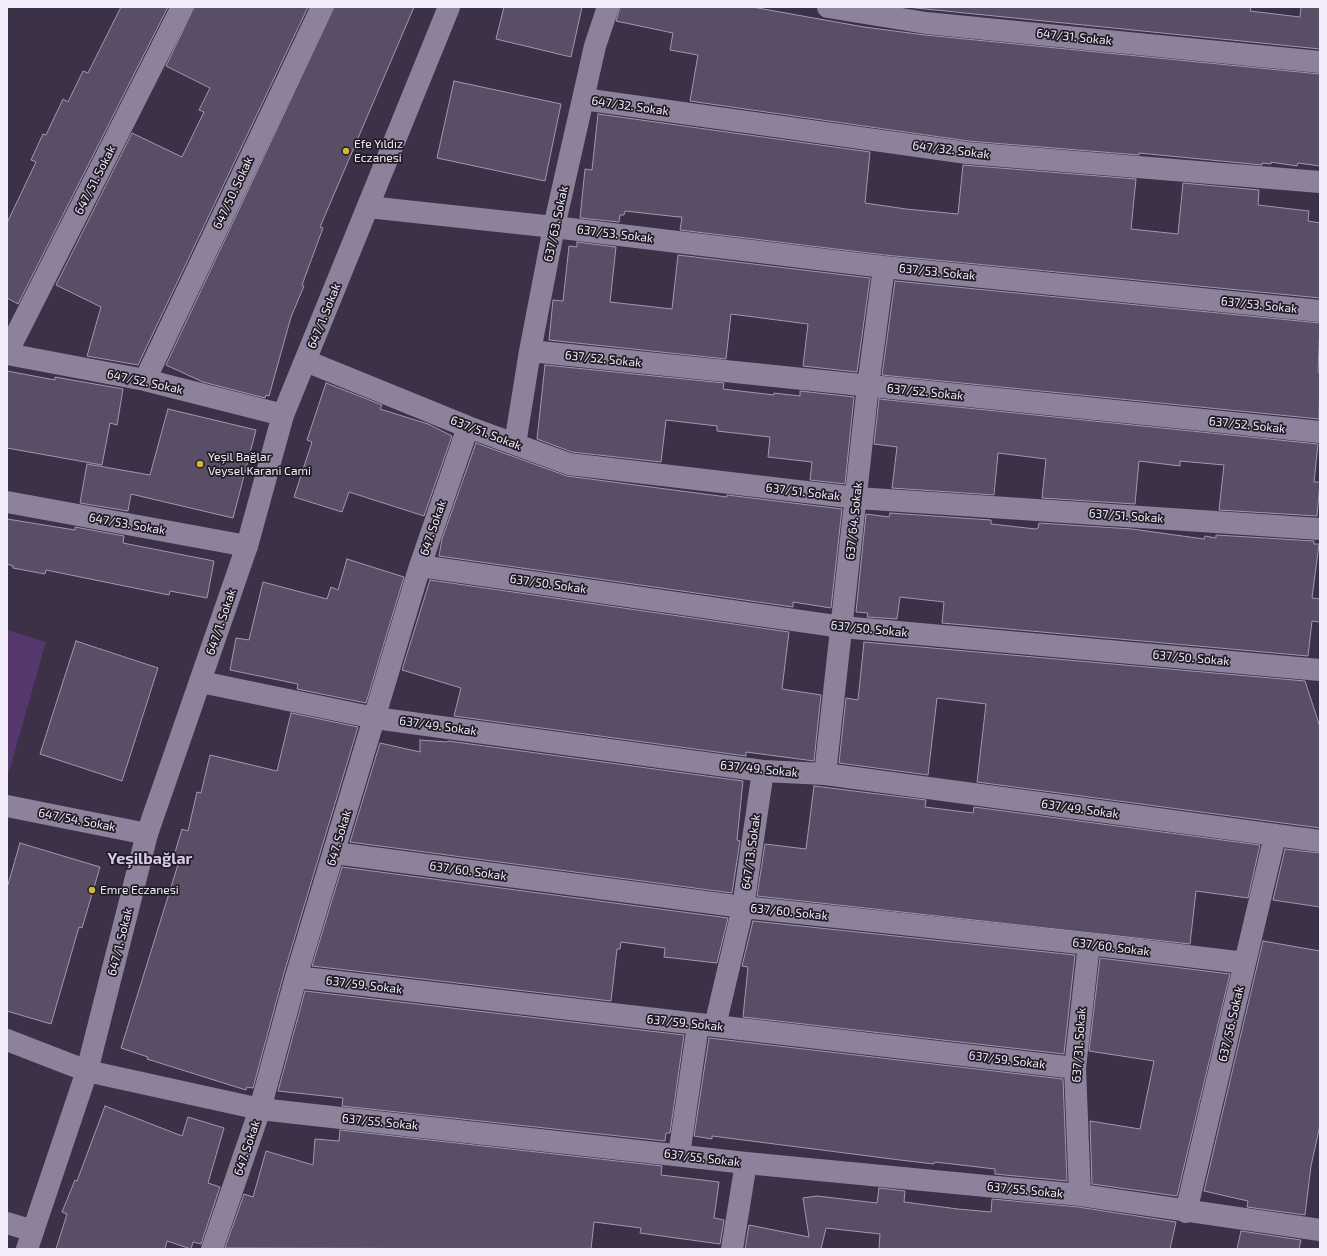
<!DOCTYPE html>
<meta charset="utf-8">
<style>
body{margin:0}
#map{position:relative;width:1327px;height:1256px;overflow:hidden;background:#3c3147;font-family:"Exo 2",sans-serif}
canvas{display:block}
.frame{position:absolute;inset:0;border:8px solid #f2ecfa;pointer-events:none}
</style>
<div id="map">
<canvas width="1327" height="1256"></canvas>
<div class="frame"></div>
</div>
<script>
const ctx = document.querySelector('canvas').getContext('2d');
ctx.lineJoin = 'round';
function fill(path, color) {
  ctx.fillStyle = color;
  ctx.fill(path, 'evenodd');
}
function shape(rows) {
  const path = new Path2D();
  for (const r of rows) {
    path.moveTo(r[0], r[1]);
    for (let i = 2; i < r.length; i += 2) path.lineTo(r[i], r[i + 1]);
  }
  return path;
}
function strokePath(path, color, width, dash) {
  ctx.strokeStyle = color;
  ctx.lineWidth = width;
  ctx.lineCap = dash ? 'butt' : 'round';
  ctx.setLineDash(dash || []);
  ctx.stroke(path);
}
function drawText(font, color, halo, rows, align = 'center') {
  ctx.font = font + ' "Exo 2",sans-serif';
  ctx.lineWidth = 3.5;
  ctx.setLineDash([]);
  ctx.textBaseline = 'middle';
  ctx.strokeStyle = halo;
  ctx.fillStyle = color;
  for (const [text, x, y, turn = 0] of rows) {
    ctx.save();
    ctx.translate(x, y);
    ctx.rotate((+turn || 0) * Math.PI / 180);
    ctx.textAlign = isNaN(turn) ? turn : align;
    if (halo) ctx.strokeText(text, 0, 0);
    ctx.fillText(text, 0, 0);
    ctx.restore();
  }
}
fill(shape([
 [7,630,46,642,9,772,7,772]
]), '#54386d');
const building = shape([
 [121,7,168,7,18,304,7,298,7,223,36,162,31,160,43,134,46,135,63,99,68,102,83,71,88,73,121,7],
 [194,7,308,7,138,365,87,356,101,307,56,285,132,133,182,157,204,112,199,110,210,88,166,66,194,7],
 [334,7,414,7,320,227,323,228,302,285,304,286,291,317,269,396,266,395,265,398,203,382,166,365,334,7],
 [504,7,582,7,571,57,496,39,504,7],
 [620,7,752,7,864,27,925,35,1320,74,1320,166,1298,163,1297,166,1271,162,1271,164,1262,163,1262,165,1139,153,1139,155,968,141,690,101,698,55,670,50,673,33,616,21,620,7],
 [906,7,1251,7,1250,11,1300,17,1301,7,1320,7,1320,49,906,7],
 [454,81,561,104,545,181,437,158,454,81],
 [598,114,870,152,865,203,906,209,958,214,963,165,1136,179,1131,229,1178,234,1183,183,1259,190,1258,205,1309,211,1308,221,1320,223,1320,298,885,255,680,230,682,217,679,217,625,211,624,215,620,215,619,222,580,218,585,169,592,170,598,114],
 [577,242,616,247,610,302,672,309,678,255,870,278,857,372,803,366,808,324,731,314,726,359,549,340,553,300,563,301,569,246,577,247,577,242],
 [895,281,1320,323,1318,372,1320,373,1319,419,882,375,895,281],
 [545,365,724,383,723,389,774,395,774,393,800,396,800,391,854,397,845,484,810,480,812,462,768,457,770,437,717,431,717,426,666,420,661,462,572,452,537,439,545,365],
 [7,371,55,380,55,377,123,389,117,425,110,423,102,465,7,448,7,371],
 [326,383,382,405,380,409,428,424,452,436,424,516,349,492,342,512,294,497,312,442,307,440,326,383],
 [879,399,1318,444,1314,482,1320,482,1317,516,1219,510,1224,465,1180,461,1180,466,1139,461,1135,504,1042,498,1046,459,998,453,994,495,892,488,897,447,874,444,879,399],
 [168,409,256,430,233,518,131,494,128,511,80,503,87,464,150,475,168,409],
 [476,443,567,476,727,497,727,495,842,509,831,608,793,602,793,607,439,556,442,539,476,443],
 [890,513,991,520,991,524,1036,529,1038,528,1039,523,1132,529,1204,539,1205,536,1216,538,1216,535,1314,541,1314,544,1319,544,1312,598,1320,599,1320,622,1312,621,1308,656,942,623,944,602,900,597,897,619,867,617,868,613,856,612,866,514,889,517,890,513],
 [7,519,75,530,75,527,124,536,123,543,214,561,207,598,170,591,169,595,46,570,45,574,13,568,13,566,7,564,7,519],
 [347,559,404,577,366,703,297,689,298,684,230,670,236,638,249,640,263,582,327,599,331,587,338,590,347,559],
 [430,580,789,632,782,689,821,695,814,761,746,752,746,756,454,716,461,688,402,670,430,580],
 [76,641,158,668,122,781,40,754,76,641],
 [864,642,1305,681,1320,727,1320,828,977,782,986,704,937,698,928,775,839,763,846,698,858,700,864,642],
 [291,713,358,727,284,973,253,1088,247,1087,246,1090,147,1059,148,1057,121,1048,180,858,174,856,182,829,188,831,197,792,201,793,210,755,277,771,291,713],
 [420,740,447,742,448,741,743,781,737,840,740,841,732,893,350,842,380,743,420,752,420,740],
 [814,786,926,800,925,807,973,813,974,807,1260,845,1248,898,1196,891,1190,944,757,896,765,844,806,849,814,786],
 [20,843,100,867,82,928,79,927,51,1024,7,1011,7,888,20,843],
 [1285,849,1320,853,1320,907,1273,900,1285,849],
 [342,867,728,918,717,963,664,957,665,948,621,942,620,949,617,949,611,1001,312,966,342,867],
 [753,921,1075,955,1064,1054,743,1017,748,967,742,966,753,921],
 [1263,941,1320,951,1320,1125,1311,1166,1305,1215,1247,1207,1248,1201,1204,1191,1263,941],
 [1100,958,1230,974,1177,1196,1092,1184,1090,1121,1140,1129,1154,1061,1089,1051,1100,958],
 [305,991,684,1035,670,1133,666,1133,665,1141,342,1106,343,1098,278,1091,305,991],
 [709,1038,1063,1079,1067,1181,995,1174,995,1169,935,1162,934,1164,900,1160,712,1136,712,1139,694,1136,709,1038],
 [105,1106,182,1136,188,1117,224,1128,208,1183,220,1187,201,1244,193,1242,191,1249,167,1241,165,1249,56,1249,67,1214,62,1212,75,1180,77,1181,105,1106],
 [340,1130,662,1166,661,1175,719,1182,714,1218,724,1220,720,1244,640,1233,641,1228,594,1222,591,1249,225,1248,244,1194,253,1197,266,1151,313,1165,315,1139,339,1141,340,1130],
 [879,1188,905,1191,904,1202,958,1209,991,1212,992,1199,1078,1207,1176,1222,1170,1249,879,1249,880,1234,826,1228,821,1249,745,1249,749,1225,809,1237,803,1198,817,1196,877,1203,879,1188],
 [1241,1231,1301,1240,1299,1249,1237,1249,1241,1231]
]);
fill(building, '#594e66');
strokePath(building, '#a397b1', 1);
strokePath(shape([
 [828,7,926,23,1320,62],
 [583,99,967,153,1320,182],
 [368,207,554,227,884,267,1320,311],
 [530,351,1320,432],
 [7,353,182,7],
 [7,354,145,380,283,415],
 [306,361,468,427,569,464,857,498,1320,529],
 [145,380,322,7],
 [515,444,530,351,554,227,595,46,608,7],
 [7,502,247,546],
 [420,566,842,627,1320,670],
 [825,774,868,386,884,267],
 [7,806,147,834],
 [335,853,743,907,1089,944,1245,963],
 [296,977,1075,1068],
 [715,1026,743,907,763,771],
 [7,1040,87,1071,260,1109,746,1163,1080,1195,1320,1230],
 [679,1155,698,1025],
 [1080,1195,1075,1068,1089,944],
 [1186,1212,1275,836],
 [7,1223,33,1231],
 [212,1249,260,1109,296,977,420,566,468,427],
 [732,1249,746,1163]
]), '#8d819b', 22);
strokePath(shape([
 [201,682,375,718,763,771,825,774,1320,841],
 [27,1249,87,1071,147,834,247,546,283,415,449,7]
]), '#8d819b', 22);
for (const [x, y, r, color] of [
 [346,151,4,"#d2b736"],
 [200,464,4,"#d2b736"],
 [92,890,4,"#d2b736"]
]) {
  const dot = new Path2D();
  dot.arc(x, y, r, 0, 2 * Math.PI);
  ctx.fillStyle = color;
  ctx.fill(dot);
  strokePath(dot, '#201c26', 1.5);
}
drawText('12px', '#f2ecfa', '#201c26', [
 ["647/31. Sokak",1074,37,6],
 ["647/32. Sokak",630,106,8],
 ["647/32. Sokak",951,150,7],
 ["647/51. Sokak",95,180,-63],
 ["647/50. Sokak",233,193,-65],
 ["637/63. Sokak",556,224,-78],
 ["637/53. Sokak",615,234,7],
 ["637/53. Sokak",937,272,6],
 ["637/53. Sokak",1259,305,6],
 ["647/1. Sokak",324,316,-68],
 ["637/52. Sokak",603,359,6],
 ["647/52. Sokak",145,382,12],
 ["637/52. Sokak",925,392,6],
 ["637/52. Sokak",1247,425,6],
 ["637/51. Sokak",486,433,21],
 ["637/51. Sokak",803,492,7],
 ["637/51. Sokak",1126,516,4],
 ["637/64. Sokak",854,521,-84],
 ["647/53. Sokak",127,524,10],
 ["647. Sokak",433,528,-71],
 ["637/50. Sokak",548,584,8],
 ["647/1. Sokak",221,622,-71],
 ["637/50. Sokak",869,629,6],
 ["637/50. Sokak",1191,658,5],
 ["637/49. Sokak",438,726,8],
 ["637/49. Sokak",759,769,6],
 ["637/49. Sokak",1080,809,8],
 ["647/54. Sokak",77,820,11],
 ["647. Sokak",339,838,-73],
 ["647/13. Sokak",751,852,-82],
 ["637/60. Sokak",468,871,8],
 ["637/60. Sokak",789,912,6],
 ["647/1. Sokak",120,942,-76],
 ["637/60. Sokak",1111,947,7],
 ["637/59. Sokak",364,985,7],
 ["637/59. Sokak",685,1023,6],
 ["637/56. Sokak",1231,1024,-77],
 ["637/31. Sokak",1079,1045,-86],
 ["637/59. Sokak",1007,1060,7],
 ["637/55. Sokak",380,1122,6],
 ["647. Sokak",247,1148,-71],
 ["637/55. Sokak",702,1158,7],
 ["637/55. Sokak",1025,1190,6]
]);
drawText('12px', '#f2ecfa', '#201c26', [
 ["Efe Yıldız",354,144],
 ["Eczanesi",354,158],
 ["Yeşil Bağlar",208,457],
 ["Veysel Karani Cami",208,471],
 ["Emre Eczanesi",100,890]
], 'left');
drawText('bold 16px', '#d7cae5', '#201c26', [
 ["Yeşilbağlar",150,859]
]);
</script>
